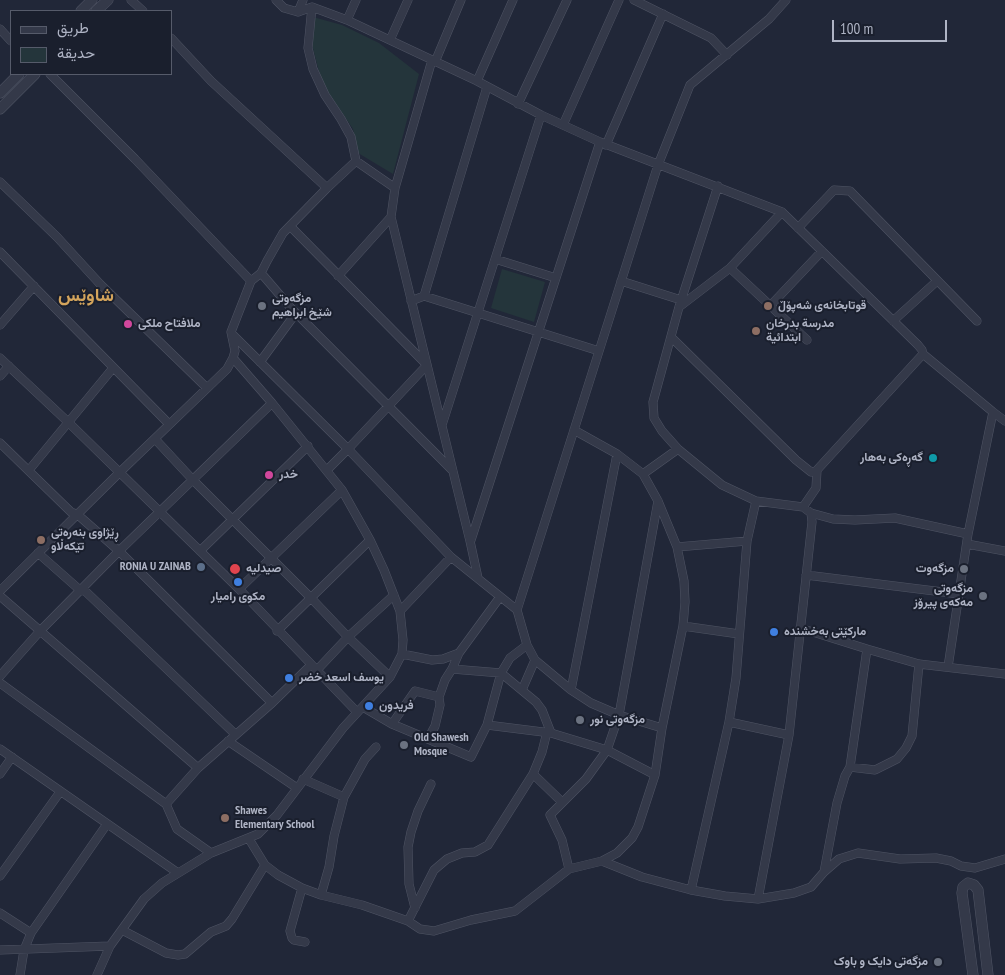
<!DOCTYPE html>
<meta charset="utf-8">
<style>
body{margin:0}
#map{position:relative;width:1005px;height:975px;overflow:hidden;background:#212738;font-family:"PT Sans Narrow",Vazirmatn,sans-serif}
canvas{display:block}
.legend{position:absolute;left:10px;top:10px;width:162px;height:65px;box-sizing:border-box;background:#1a1f2d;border:1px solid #565b6a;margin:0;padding:6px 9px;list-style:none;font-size:15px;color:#afb4c5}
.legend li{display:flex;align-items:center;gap:10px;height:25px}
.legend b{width:25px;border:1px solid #565b6a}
.scale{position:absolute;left:832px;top:20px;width:115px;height:22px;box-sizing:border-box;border:2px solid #afb4c5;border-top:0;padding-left:6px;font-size:15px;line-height:18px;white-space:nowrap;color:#afb4c5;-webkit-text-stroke:4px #1a1f2d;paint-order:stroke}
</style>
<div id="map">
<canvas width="1005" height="975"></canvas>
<ul class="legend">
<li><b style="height:6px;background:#343949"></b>طريق</li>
<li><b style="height:14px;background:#24353b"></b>حديقة</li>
</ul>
<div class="scale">100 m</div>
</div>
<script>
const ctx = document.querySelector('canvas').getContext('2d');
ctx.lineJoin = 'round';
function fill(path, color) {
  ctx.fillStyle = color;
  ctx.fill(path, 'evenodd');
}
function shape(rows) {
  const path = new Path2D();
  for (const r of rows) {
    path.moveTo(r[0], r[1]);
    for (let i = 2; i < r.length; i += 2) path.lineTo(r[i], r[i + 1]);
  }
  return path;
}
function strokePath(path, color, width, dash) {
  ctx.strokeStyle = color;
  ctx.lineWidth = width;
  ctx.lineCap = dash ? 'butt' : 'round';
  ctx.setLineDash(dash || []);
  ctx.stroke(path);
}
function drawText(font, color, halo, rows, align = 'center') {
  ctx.font = font + ' "PT Sans Narrow",Vazirmatn,sans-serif';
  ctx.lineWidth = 4;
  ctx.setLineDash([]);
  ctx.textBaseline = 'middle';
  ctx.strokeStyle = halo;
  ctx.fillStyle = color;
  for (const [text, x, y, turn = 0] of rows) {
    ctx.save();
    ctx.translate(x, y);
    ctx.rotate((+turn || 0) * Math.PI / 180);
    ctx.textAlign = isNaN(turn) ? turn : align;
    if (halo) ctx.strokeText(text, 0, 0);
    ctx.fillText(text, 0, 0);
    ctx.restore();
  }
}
fill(shape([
 [313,17,342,25,379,43,419,74,393,174,358,153,353,129,322,83,311,41],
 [502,269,545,282,534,322,491,308]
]), '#24353b');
const minor = shape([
 [131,0,143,11],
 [276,0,284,8,298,12,312,7,347,20,477,81,541,115,600,142,782,212,918,345,922,350,923,354,816,471,811,472,796,460,671,337],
 [634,0,711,38,727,55],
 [312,7,308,48,313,69,325,95,341,119,351,137,356,161],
 [298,12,303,0],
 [347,20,356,0],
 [0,29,11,41],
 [171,38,211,81,327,188],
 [390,40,408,0],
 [432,60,395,188,391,217,470,541,478,578],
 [435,62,461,0],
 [50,74,135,159,251,281,231,332,235,351,233,358,272,403,342,490,370,540,384,570,400,611,403,640,402,654,390,677,343,728,277,815,258,834,211,853,162,883,144,899,110,946,97,975],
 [477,81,513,0],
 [518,104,567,0],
 [563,125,619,0],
 [606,145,663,14],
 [0,182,57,237,100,284,207,388],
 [718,186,679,307,653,402,654,418,662,431,678,449,722,485,756,501,803,507,811,513,812,522,789,735,758,899],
 [290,226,427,365,348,449,327,470],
 [798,228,834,190,850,191,977,321],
 [0,252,169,424],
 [495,259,556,278],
 [730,268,807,340],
 [261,273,291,308,453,471],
 [338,276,391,217],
 [251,281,261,273,267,261,283,233,327,188,356,161,395,188],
 [621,281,681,300],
 [424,296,487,87],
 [411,301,424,296,599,351],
 [770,306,822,251],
 [679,307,730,268,782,212],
 [893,321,937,281],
 [0,325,34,286],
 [232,334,348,449,451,557,517,610],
 [923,354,993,412,1005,421],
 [0,358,68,422,239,589,357,712],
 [260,362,296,313],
 [0,376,9,366],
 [442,425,541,115],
 [574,430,617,454,643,474,658,501,677,547,684,581,685,602,683,626,662,728,655,775,638,827,632,838,617,853,602,861],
 [155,439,193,480,311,598,348,637,390,677],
 [0,443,71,512,78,515,119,551,272,703],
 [29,470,113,368],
 [643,474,678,449],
 [803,507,816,488,817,470],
 [811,513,833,519,855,520,895,518,968,534],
 [471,540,600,142],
 [967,544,1005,551],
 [677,547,747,541],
 [200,551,308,446],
 [38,553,81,591],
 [806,575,959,594],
 [83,589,235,734],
 [239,589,342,490],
 [0,591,119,473,227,369,233,358],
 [0,596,198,768],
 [400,611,451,557],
 [683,626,739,634],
 [800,628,867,649,850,767],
 [277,631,370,540],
 [867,649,919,664,1005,674],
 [402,654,432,660,443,659,459,653],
 [948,667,968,534,993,412],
 [452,669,501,673,536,702,542,710,551,733],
 [316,671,348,637,394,595],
 [0,676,40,631,119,551,272,403],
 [0,683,166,804,177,829,211,853],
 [522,690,535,660],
 [571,690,617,454],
 [363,707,392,724,471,757,487,725,501,673,510,658,527,645],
 [729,722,789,735],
 [392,724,415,691,439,697],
 [487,725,551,733,607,750,655,775],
 [662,728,619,715,591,703,571,690,535,660,527,645,517,610,658,165,690,85,769,19,786,0],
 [428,739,435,726,440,705,439,697,445,680,452,669,459,653,500,597],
 [228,741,297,788],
 [0,749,178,873],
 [0,774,12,757],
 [533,774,562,802],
 [303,779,344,797],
 [166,804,198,768,272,703,311,665],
 [249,839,265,865,278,875,302,888,321,895,362,905,408,921,420,929,434,931,471,920,515,911,569,869,602,861,642,877,691,890,725,896,758,899,794,893,811,887,824,872,837,803,845,776,850,767,875,770,897,759,906,748,912,736,919,664],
 [569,869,562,840,550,815,586,779,607,750,619,715,658,501],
 [824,872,839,859,858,853,900,859,936,858,951,861,961,866,975,868,1005,859],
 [0,876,60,792],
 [302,888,290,931,292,938,294,940,305,942],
 [691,890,729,722,736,678,747,541,756,501],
 [321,895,329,867,334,836,344,797,365,759,376,747],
 [415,908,409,884,408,847,411,832,418,811,431,784],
 [0,913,31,933],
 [408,921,434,870,447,859,462,853,475,852,488,845,533,774,542,752,547,732],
 [122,930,166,953,178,955,185,954,211,932,226,926,232,919,265,865],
 [0,950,110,946],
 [20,975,24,950,31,933,107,824]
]);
const tertiary = shape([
 [81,11,92,0],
 [96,11,108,0],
 [0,93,19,74],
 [0,109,35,74],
 [973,975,962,893,963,887,968,883,974,885,978,890,988,975]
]);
strokePath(minor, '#4f5464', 9);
strokePath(tertiary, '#4f5464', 11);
strokePath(minor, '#343949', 8);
strokePath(tertiary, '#343949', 10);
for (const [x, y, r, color] of [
 [262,306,5,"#6b7280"],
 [768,306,5,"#8d6e63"],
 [128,324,5,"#d1479c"],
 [756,331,5,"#8d6e63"],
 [933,458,5,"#0f9aa8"],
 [269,475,5,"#d1479c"],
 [41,540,5,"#8d6e63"],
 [201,567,5,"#5c6f8a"],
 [235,569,6,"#e0444e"],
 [964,569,5,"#6b7280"],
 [238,582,5,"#3f7fe0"],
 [983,596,5,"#6b7280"],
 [774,632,5,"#3f7fe0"],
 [289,678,5,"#3f7fe0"],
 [369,706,5,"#3f7fe0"],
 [580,720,5,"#6b7280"],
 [404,745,5,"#6b7280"],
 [225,818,5,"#8d6e63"],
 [938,962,5,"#6b7280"]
]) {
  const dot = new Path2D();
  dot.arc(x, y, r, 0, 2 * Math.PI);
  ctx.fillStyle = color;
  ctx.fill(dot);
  strokePath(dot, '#1a1f2d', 2);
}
drawText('bold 12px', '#afb4c5', '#1a1f2d', [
 ["مزگەوتی",272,299],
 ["شێخ ابراهیم",272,313],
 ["قوتابخانەی شەپۆڵ",778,306],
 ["ملافتاح ملکی",138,324],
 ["مدرسة بدرخان",766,324],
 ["ابتدائية",766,338],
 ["گەڕەکی بەهار",923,458,"right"],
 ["خدر",279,475],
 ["ڕێژاوی بنەرەتی",51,533],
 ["تێکەڵاو",51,547],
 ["RONIA U ZAINAB",191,567,"right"],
 ["صیدلیە",246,569],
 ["مزگەوت",954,569,"right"],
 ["مزگەوتی",973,589,"right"],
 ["مەکەی پیرۆز",973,603,"right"],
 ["مکوی رامیار",238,597,"center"],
 ["مارکێتی بەخشندە",784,632],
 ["يوسف اسعد خضر",299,678],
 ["فريدون",379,706],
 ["مزگەوتی نور",590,720],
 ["Old Shawesh",414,738],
 ["Mosque",414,752],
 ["Shawes",235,811],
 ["Elementary School",235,825],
 ["مزگەتی دایک و باوک",928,962,"right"]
], 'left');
drawText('bold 18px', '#d3a45c', '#1a1f2d', [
 ["شاوێس",86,296]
]);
</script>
